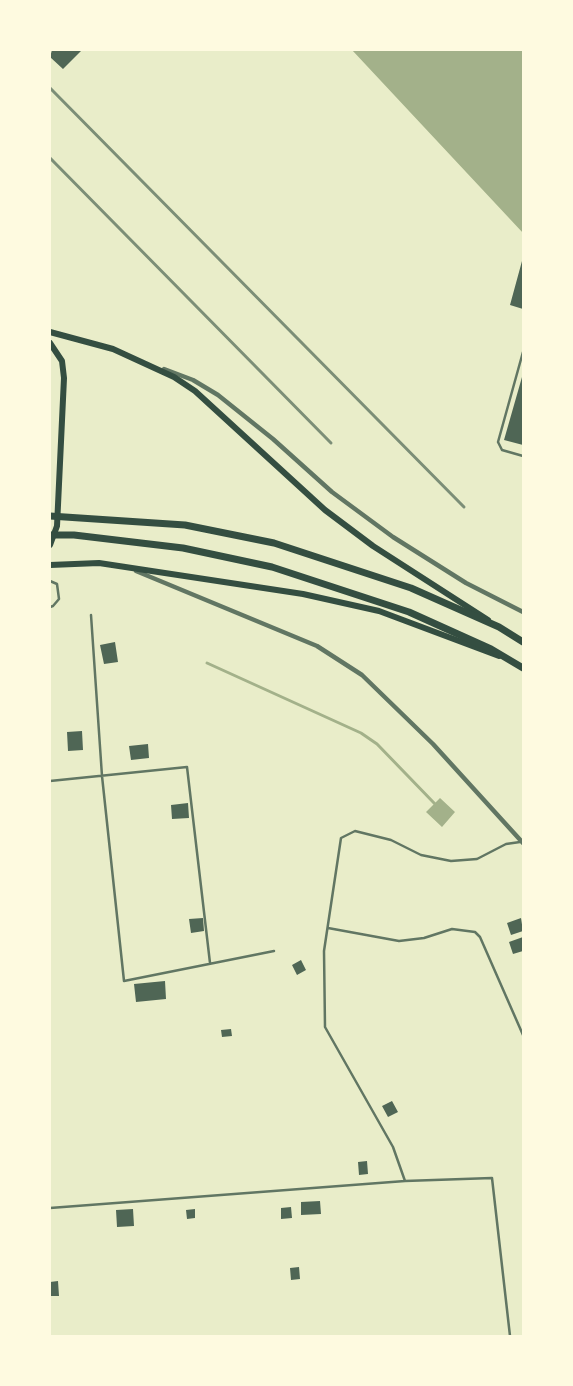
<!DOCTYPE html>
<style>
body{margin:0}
#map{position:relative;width:573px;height:1386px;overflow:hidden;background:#e9edc9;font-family:Ubuntu,sans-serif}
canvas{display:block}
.frame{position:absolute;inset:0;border:51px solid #fefae0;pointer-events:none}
</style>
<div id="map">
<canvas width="573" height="1386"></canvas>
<div class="frame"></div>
</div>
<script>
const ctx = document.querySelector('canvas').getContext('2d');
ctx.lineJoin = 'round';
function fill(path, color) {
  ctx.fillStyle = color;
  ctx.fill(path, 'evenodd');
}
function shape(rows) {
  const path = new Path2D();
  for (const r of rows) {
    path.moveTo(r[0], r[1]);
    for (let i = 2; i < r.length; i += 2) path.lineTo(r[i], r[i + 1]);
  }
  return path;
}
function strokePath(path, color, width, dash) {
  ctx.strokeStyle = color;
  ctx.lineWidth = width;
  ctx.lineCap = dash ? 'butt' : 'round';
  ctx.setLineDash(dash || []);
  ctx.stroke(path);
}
fill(shape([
 [352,50,523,50,523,233],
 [440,798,455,812,442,827,426,812]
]), '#a3b18a');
strokePath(shape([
 [207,663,361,733,377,744,435,804]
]), '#a3b18a', 3);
fill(shape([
 [52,50,82,50,63,69,50,57],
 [522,261,523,262,523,309,510,305],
 [522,377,523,377,523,445,504,440],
 [115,642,118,662,104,664,100,645],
 [82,731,83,750,68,751,67,732],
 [148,744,149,758,131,760,129,746],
 [188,803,189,818,172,819,171,805],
 [203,918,204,931,191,933,189,919],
 [521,918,523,931,511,935,507,923],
 [523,937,523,951,513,954,509,942],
 [301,960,306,970,297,975,292,965],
 [165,981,166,999,136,1002,134,984],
 [231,1029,232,1036,222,1037,221,1030],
 [392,1101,398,1112,388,1117,382,1106],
 [367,1161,368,1174,359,1175,358,1162],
 [320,1201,321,1214,301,1215,301,1202],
 [291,1207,292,1218,281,1219,281,1208],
 [133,1209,134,1226,117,1227,116,1210],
 [195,1209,195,1218,187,1219,186,1210],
 [299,1267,300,1279,291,1280,290,1268],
 [58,1281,59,1296,50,1296,50,1282]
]), '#4f6655');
strokePath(shape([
 [523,352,498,442,502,450,523,456],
 [50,581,57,584,59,599,53,606,50,607],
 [91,615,102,776,124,981,274,951],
 [50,781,187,767,210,963],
 [328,928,399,941,424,938,452,929,475,932,480,937,523,1035],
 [50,1208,405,1181],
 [510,1336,492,1178,405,1181,393,1147,325,1027,324,951,341,838,355,831,391,840,421,855,451,861,477,859,506,844,520,842]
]), '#617663', 2.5);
strokePath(shape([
 [164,369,193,380,218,395,273,439,332,492,393,537,466,583,523,612],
 [136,571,317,646,362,675,433,744,523,843]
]), '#617663', 4.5);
strokePath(shape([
 [50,332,113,349,174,377,195,391,325,510,373,546,488,620],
 [50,343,62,361,64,378,57,526,50,545],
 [50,565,99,563,303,594,379,611,499,656]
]), '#344e41', 6);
strokePath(shape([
 [50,516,185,525,274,543,411,588,499,627,523,642],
 [50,535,74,535,183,548,272,567,409,612,491,649,523,668]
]), '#344e41', 7);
strokePath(shape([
 [50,88,464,507],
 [50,158,331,443]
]), '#7c8e77', 3);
</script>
